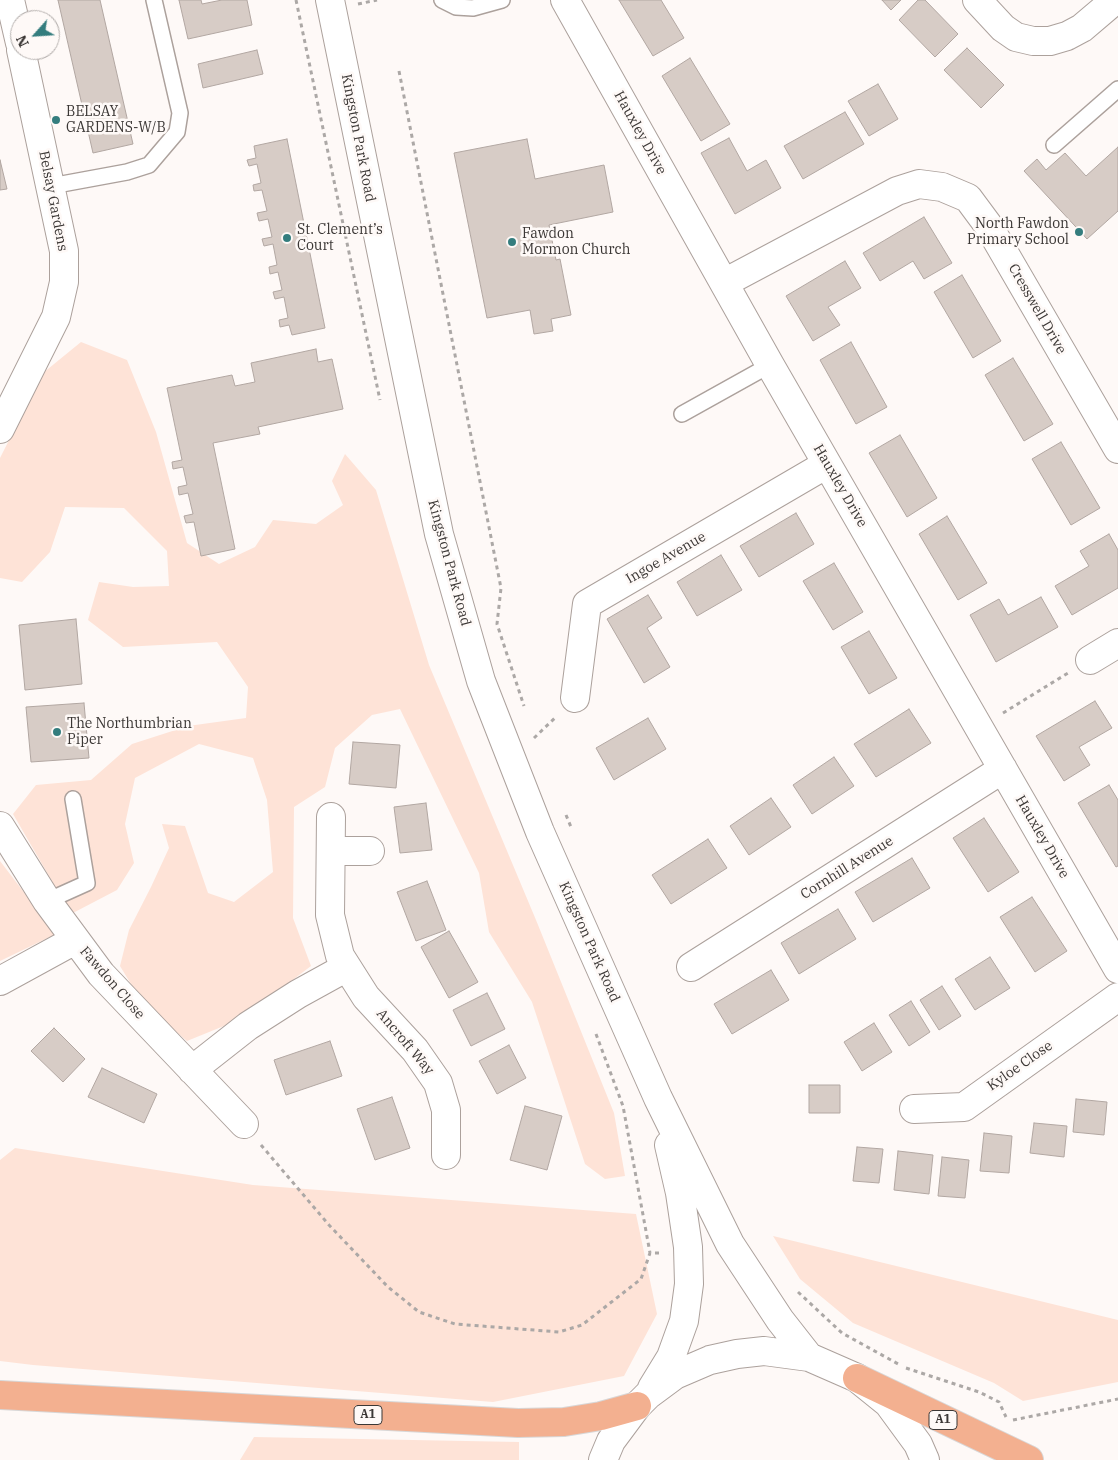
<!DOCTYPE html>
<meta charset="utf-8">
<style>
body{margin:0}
#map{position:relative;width:1118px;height:1460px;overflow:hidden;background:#fef9f7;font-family:"IBM Plex Serif",serif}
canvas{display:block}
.north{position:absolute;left:10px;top:10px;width:50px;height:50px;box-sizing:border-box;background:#fef9f7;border:1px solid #b0aba9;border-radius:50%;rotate:244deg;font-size:14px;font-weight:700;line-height:20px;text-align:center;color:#3b3735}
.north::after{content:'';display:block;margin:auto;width:18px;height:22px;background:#347d7e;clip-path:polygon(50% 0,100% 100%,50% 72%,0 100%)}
</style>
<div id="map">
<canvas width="1118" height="1460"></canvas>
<div class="north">N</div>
</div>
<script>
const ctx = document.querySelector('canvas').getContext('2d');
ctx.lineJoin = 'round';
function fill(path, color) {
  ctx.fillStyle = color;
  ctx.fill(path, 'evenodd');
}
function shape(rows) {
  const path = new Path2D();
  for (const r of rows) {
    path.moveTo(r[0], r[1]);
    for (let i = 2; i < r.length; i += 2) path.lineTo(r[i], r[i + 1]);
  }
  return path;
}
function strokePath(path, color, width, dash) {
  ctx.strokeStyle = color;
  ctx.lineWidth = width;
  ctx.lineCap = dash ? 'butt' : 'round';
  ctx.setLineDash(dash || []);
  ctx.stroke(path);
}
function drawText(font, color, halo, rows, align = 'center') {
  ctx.font = font + ' "IBM Plex Serif",serif';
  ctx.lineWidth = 5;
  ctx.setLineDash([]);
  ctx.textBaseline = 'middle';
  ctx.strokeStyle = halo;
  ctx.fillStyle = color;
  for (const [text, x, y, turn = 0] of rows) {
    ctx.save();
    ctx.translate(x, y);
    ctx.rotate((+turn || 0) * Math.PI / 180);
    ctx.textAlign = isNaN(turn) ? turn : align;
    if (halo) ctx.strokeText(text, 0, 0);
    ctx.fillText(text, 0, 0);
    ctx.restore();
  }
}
fill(shape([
 [81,342,127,360,156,432,187,543,219,564,255,547,273,520,316,524,343,505,332,481,345,454,376,490,429,665,536,920,614,1113,625,1176,605,1179,585,1164,532,1002,489,932,479,873,400,709,372,715,335,748,325,787,294,807,293,918,311,966,241,1019,187,1041,143,1004,120,966,129,930,151,887,169,848,162,824,185,826,208,893,234,902,273,872,267,800,253,758,199,744,135,778,125,824,134,863,117,890,71,914,13,814,36,785,91,780,132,744,188,726,246,718,248,687,217,642,123,647,88,620,99,582,133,587,169,586,167,551,124,508,65,507,50,552,22,582,0,578,0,458,43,373],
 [0,861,56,934,0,961],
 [15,1148,253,1185,636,1214,657,1314,624,1376,493,1402,33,1365,0,1361,0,1160],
 [773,1236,1118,1320,1118,1382,1023,1401,994,1383,853,1323,800,1279],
 [254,1437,519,1442,519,1460,240,1460]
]), '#fee3d7');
const building = shape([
 [58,0,100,0,133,144,93,153,58,0],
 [179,0,201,0,202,4,222,0,247,0,252,25,188,39,179,0],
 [619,0,661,0,684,38,653,56,619,0],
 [882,0,901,0,891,10,882,0],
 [918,0,925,0,958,34,935,57,899,20,918,0],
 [967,48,1004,85,981,108,944,70,967,48],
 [257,50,263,74,203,88,198,64,257,50],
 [690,58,730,124,701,141,662,76,690,58],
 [878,84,898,119,869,136,848,101,878,84],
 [845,112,864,144,803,179,784,146,845,112],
 [729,138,747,171,766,160,781,188,735,214,701,153,729,138],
 [287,139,325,328,292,335,289,325,280,327,279,320,288,318,284,297,275,299,273,292,282,290,278,272,270,274,269,267,277,265,273,244,264,246,262,239,272,237,268,219,259,221,257,213,267,211,262,190,254,191,253,185,261,183,257,164,249,166,247,160,256,158,254,146,287,139],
 [527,139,535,179,604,165,613,212,549,225,556,260,560,259,571,315,551,319,553,331,534,334,530,310,487,318,454,153,527,139],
 [1118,147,1118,211,1087,239,1024,171,1037,159,1046,170,1065,153,1086,176,1118,147],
 [0,160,7,189,0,190,0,160],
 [924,217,952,263,924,279,913,261,880,281,863,253,924,217],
 [845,261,861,288,828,307,840,325,813,341,786,296,845,261],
 [962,275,1001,341,973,358,934,292,962,275],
 [851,342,887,407,856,424,820,360,851,342],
 [316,349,318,362,332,359,343,409,258,427,260,434,213,443,235,549,201,556,194,522,186,523,184,516,193,514,188,493,179,495,178,487,187,485,183,467,173,469,172,462,182,460,167,388,232,375,235,386,255,382,251,363,316,349],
 [1013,358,1053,424,1024,441,985,375,1013,358],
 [900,435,937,498,907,517,869,453,900,435],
 [1061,442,1100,508,1071,525,1032,459,1061,442],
 [796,513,814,544,759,577,740,546,796,513],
 [947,516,987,583,958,600,919,534,947,516],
 [1109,534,1118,550,1118,588,1072,615,1055,586,1089,566,1080,551,1109,534],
 [721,555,742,590,697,616,677,582,721,555],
 [834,563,863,612,833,630,803,581,834,563],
 [648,595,662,618,647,628,670,667,644,683,607,619,648,595],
 [1041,597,1058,627,996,662,970,615,999,599,1008,615,1041,597],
 [76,619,82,684,25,690,19,625,76,619],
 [869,631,897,678,869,694,841,647,869,631],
 [1095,701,1112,728,1079,747,1090,765,1064,781,1036,736,1095,701],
 [84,703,89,758,31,762,26,707,84,703],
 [909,709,931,743,876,777,854,744,909,709],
 [648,718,666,749,614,780,596,748,648,718],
 [353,742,400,745,396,788,349,784,353,742],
 [834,757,854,786,812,814,793,785,834,757],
 [1109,785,1118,800,1118,866,1116,867,1078,803,1109,785],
 [771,798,791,827,749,855,730,826,771,798],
 [426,803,432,850,400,853,394,807,426,803],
 [984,818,1019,872,988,892,953,838,984,818],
 [708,839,727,868,671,904,652,875,708,839],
 [912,858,930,888,873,922,855,892,912,858],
 [427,881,446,930,416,941,397,892,427,881],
 [1032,897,1067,951,1035,972,1000,917,1032,897],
 [838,909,856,939,799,974,781,943,838,909],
 [449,931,478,982,449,998,421,947,449,931],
 [990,957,1010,988,975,1010,955,979,990,957],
 [771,970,789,1000,732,1034,714,1004,771,970],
 [942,986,961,1016,939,1030,920,1000,942,986],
 [487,993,505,1029,471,1046,453,1010,487,993],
 [911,1001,930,1032,909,1046,889,1015,911,1001],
 [874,1023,892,1052,862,1071,844,1042,874,1023],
 [54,1028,85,1059,63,1082,31,1051,54,1028],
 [330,1041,342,1076,286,1095,274,1060,330,1041],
 [509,1045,526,1078,497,1094,479,1061,509,1045],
 [102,1068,157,1094,144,1123,88,1097,102,1068],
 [809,1085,840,1085,840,1113,809,1113,809,1085],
 [392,1097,410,1148,375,1160,357,1109,392,1097],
 [1076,1099,1107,1102,1104,1135,1073,1132,1076,1099],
 [525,1106,562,1116,547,1170,510,1160,525,1106],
 [1034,1123,1067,1126,1064,1157,1030,1153,1034,1123],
 [984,1133,1012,1136,1009,1173,980,1171,984,1133],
 [857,1147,883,1149,879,1183,853,1181,857,1147],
 [898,1151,933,1155,929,1194,894,1190,898,1151],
 [942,1157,969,1160,965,1198,938,1196,942,1157]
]);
fill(building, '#d7ccc6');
strokePath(building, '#b2a7a2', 1);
const service = shape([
 [442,0,456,7,473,8,502,0],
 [1054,145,1118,89],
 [51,186,127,172,149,165,177,132,180,113,154,0],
 [682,414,770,365],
 [47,901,87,883,73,799]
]);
const minor = shape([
 [10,0,20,43],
 [565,0,770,365,1118,969],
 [977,0,1003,28,1016,37,1033,41,1050,41,1067,36,1082,28,1115,0],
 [724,283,897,191,919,184,942,187,968,198,988,225,1118,449],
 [0,429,56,317,64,282,64,251,21,50],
 [1090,660,1118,643],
 [575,698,587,604,827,464],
 [331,817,330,915,340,956,366,997,415,1050,438,1083,446,1110,446,1155],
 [0,826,47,901,101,974,244,1124],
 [331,851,370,851],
 [691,967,1003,769],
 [0,981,75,940],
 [192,1070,248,1026,298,994,347,967],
 [914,1109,964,1107,1118,997]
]);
const tertiary = shape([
 [330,0,439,534,481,681,540,832,658,1098,730,1244,780,1320,809,1357],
 [652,1388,671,1357,684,1321,689,1284,688,1247,680,1193,669,1145],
 [603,1460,611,1441,637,1406,648,1395,675,1375,710,1360,737,1354,764,1351,809,1357,857,1378,888,1403,918,1444,925,1460]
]);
const trunk = shape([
 [857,1378,1029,1460],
 [0,1395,518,1423,564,1422,601,1416,637,1406]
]);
strokePath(service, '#aca19c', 18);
strokePath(minor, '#aca19c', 30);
strokePath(tertiary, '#aca19c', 30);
strokePath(trunk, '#d8d7d7', 30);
strokePath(shape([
 [296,0,380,400],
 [358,4,377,0],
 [399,71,501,588,497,624,524,706],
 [1003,713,1068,673],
 [534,738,557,716],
 [566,815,571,827],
 [596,1034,623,1106,650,1253],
 [261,1145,329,1225,388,1287,419,1312,455,1324,559,1332,582,1325,641,1279,650,1253,660,1253],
 [798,1292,842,1333,900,1365],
 [906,1368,979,1392,999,1402,1006,1417],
 [1013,1420,1118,1399]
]), '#aca8a6', 3, [4, 4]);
strokePath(service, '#fff', 15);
strokePath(minor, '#fff', 28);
strokePath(tertiary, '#fff', 28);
strokePath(trunk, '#f3b090', 28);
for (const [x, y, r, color] of [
 [56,120,5,"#347d7e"],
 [1079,232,5,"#347d7e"],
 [287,238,5,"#347d7e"],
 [512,242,5,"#347d7e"],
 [57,732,5,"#347d7e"]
]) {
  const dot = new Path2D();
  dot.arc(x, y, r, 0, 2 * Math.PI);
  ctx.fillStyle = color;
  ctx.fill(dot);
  strokePath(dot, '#fef9f7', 2);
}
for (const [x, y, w] of [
 [368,1415,28],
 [943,1420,28]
]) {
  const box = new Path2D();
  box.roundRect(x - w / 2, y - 9.5, w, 19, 4);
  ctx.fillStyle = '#fef9f7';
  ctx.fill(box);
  strokePath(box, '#3b3735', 1);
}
drawText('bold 12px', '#3b3735', null, [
 ["A1",368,1415],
 ["A1",943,1420]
]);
drawText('14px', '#3b3735', '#fef9f7', [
 ["BELSAY",66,112],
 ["GARDENS-W/B",66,128],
 ["North Fawdon",1069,224,"right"],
 ["Primary School",1069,240,"right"],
 ["St. Clement’s",297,230],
 ["Court",297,246],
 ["Fawdon",522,234],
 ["Mormon Church",522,250],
 ["The Northumbrian",67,724],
 ["Piper",67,740]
], 'left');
drawText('14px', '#3b3735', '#fef9f7', [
 ["Hauxley Drive",640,133,61],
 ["Kingston Park Road",358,138,79],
 ["Belsay Gardens",53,201,79],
 ["Cresswell Drive",1037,309,60],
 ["Hauxley Drive",840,486,60],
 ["Ingoe Avenue",666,558,-30],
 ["Kingston Park Road",449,563,75],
 ["Hauxley Drive",1042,837,60],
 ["Cornhill Avenue",847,868,-32],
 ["Kingston Park Road",589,942,66],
 ["Fawdon Close",112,983,49],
 ["Ancroft Way",405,1042,50],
 ["Kyloe Close",1020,1066,-35]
]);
</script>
